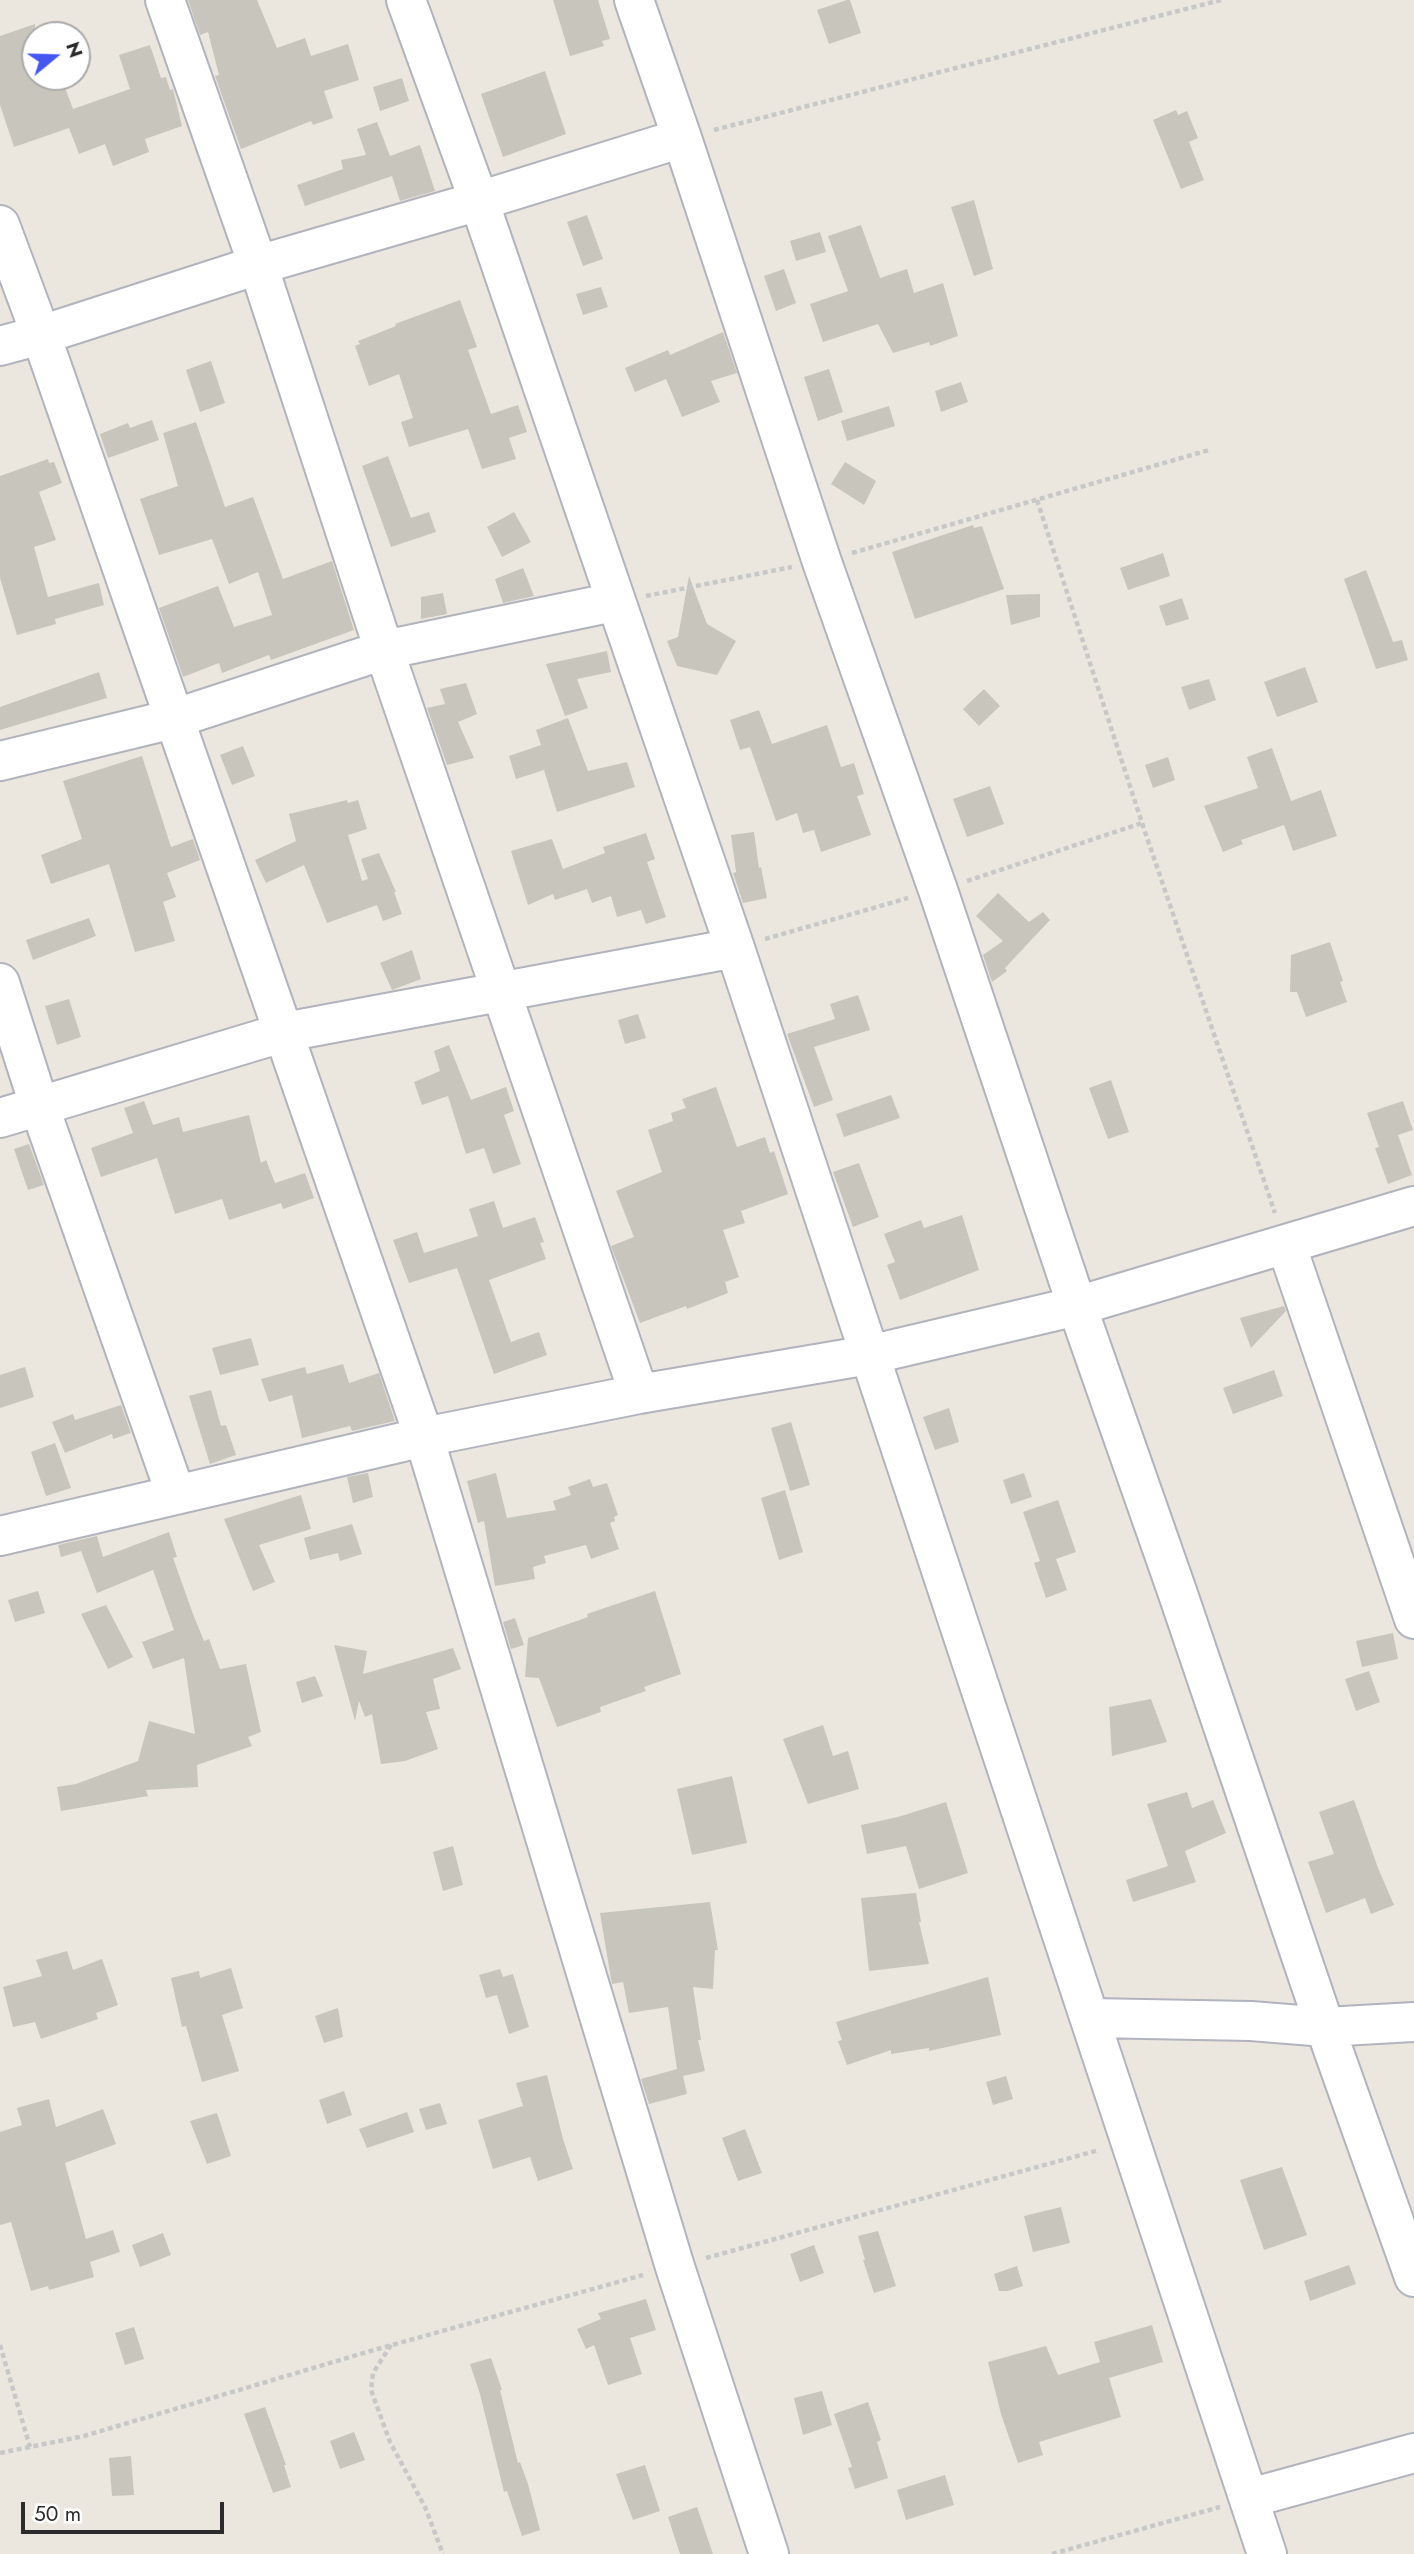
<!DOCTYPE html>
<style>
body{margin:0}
#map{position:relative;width:1414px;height:2554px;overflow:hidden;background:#ece7de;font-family:Jost,sans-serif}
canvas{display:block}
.north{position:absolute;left:21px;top:21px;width:70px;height:70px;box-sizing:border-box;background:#fff;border:2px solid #aaa;border-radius:50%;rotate:71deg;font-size:19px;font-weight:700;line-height:28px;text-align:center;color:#2b2b2b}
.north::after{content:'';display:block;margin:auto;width:24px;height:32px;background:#4556f2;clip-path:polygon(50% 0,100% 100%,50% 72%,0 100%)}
.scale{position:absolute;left:21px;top:2502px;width:203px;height:32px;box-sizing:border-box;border:4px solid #2b2b2b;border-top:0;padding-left:9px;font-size:21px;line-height:24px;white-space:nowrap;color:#2b2b2b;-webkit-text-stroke:5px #fff;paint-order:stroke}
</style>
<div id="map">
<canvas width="1414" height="2554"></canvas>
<div class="north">N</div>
<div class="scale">50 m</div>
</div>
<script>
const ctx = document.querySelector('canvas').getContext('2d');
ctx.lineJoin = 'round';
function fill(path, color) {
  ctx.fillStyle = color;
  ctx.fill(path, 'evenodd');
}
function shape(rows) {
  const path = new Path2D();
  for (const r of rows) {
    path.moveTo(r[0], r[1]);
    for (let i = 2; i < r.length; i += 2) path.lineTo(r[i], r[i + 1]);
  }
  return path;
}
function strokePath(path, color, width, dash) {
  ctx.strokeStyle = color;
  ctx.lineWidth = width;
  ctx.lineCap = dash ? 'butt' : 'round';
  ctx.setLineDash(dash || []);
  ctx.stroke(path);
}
fill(shape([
 [188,0,257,0,277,48,305,38,311,56,348,44,359,80,324,91,333,118,313,125,311,121,241,149,215,76,219,75,208,32,200,35],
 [553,0,598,0,610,39,602,41,604,46,570,56],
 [847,0,850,0,861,33,829,44,817,10],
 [35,24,35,77,61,77,73,109,130,89,119,55,150,45,161,78,166,77,170,90,173,89,182,126,145,139,149,152,113,166,105,144,79,154,69,128,14,147,0,105,0,36],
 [545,71,566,134,503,157,481,94],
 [402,78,409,101,380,111,373,87],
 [1176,110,1178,115,1187,111,1198,138,1189,142,1204,180,1181,189,1153,120],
 [377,122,390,156,420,145,435,191,400,201,392,176,305,206,297,185,343,169,341,160,366,155,357,129],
 [974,200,993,269,974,276,951,207],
 [587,215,603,259,583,266,567,222],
 [861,225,880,278,907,269,914,293,943,283,958,336,930,346,929,342,893,353,878,324,823,342,810,304,848,291,828,236],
 [820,232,826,252,796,261,790,241],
 [784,269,796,303,776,311,764,276],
 [601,287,608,307,583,315,576,294],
 [460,300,477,347,468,350,491,414,518,405,527,432,509,438,516,459,482,469,468,429,409,447,401,422,413,418,399,374,369,386,355,346,360,344,358,341,396,326,395,324],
 [723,332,737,373,711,381,720,402,682,417,666,379,635,392,625,368,668,350,670,355],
 [211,361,225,403,200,412,186,370],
 [829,369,843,412,818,421,804,377],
 [961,382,968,402,941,412,935,391],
 [889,406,895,426,847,441,841,421],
 [152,420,159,440,108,458,100,434,128,423,130,428],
 [196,422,225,507,253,497,283,579,332,561,354,630,271,660,269,655,222,673,219,663,183,677,159,608,218,586,234,627,272,615,258,572,229,584,212,539,159,555,140,499,178,486,163,433],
 [388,456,411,518,429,512,436,532,391,547,362,466],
 [48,459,49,463,54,462,62,483,39,492,56,540,34,547,48,597,99,583,104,605,55,619,56,624,17,635,0,578,0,476],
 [845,462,876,481,864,505,831,484],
 [514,512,531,542,502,557,487,527],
 [973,525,974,528,982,526,1004,589,915,619,892,552],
 [1163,553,1170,576,1128,590,1120,568],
 [523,568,534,596,503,603,495,579],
 [1366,570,1393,642,1402,640,1408,660,1376,669,1344,579],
 [689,576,707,624,736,641,717,675,677,666,667,641,678,637],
 [443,593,447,614,421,619,421,597],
 [1040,594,1040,617,1011,625,1006,595],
 [1182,598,1189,619,1166,626,1159,606],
 [607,651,611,672,577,679,588,708,565,716,546,664],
 [1305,667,1318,702,1277,717,1264,682],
 [99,672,107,698,0,730,0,707],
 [1209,679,1216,700,1189,710,1181,687],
 [466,683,477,714,458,722,474,758,447,765,427,708,445,704,440,689],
 [984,689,1000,706,979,726,963,709],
 [759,710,772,744,827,725,841,767,854,763,864,794,857,796,871,835,821,852,814,830,803,833,797,813,776,821,750,747,740,750,730,720],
 [568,718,588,771,627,762,635,787,557,812,544,770,516,779,509,756,541,745,536,730],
 [243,746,255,776,232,785,220,755],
 [1272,748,1291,801,1321,790,1337,836,1293,851,1284,825,1241,840,1243,844,1223,852,1204,806,1258,788,1247,757],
 [142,756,171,847,193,839,200,860,167,873,176,897,163,902,175,941,135,952,109,864,51,884,41,855,82,839,63,781],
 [1168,757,1175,780,1153,788,1145,765],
 [990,786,1004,824,967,837,953,799],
 [347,800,348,803,358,800,367,829,348,835,362,881,368,879,361,859,379,853,396,892,394,892,402,914,383,921,377,905,327,923,304,865,266,883,255,860,296,841,289,814],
 [754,832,759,868,761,867,767,898,743,903,733,873,736,872,731,835],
 [646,833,655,859,647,862,666,917,646,924,641,910,617,917,611,896,592,903,587,889,555,900,553,894,528,905,511,851,552,839,563,869,605,853,603,847],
 [998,893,1029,922,1043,912,1050,920,1005,968,1007,971,992,982,983,955,1003,941,976,916],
 [89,918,96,936,33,960,26,940],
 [1330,942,1343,981,1340,982,1347,1002,1306,1017,1297,992,1290,992,1291,955],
 [412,950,421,979,392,990,380,963],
 [858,995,870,1030,814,1047,833,1100,814,1107,787,1034,835,1019,830,1004],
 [69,999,81,1037,57,1045,45,1006],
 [638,1014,646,1038,625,1044,618,1020],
 [449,1045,471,1100,506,1087,514,1111,504,1115,521,1164,493,1174,484,1148,466,1154,448,1096,422,1105,414,1082,440,1071,434,1051],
 [1111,1080,1129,1132,1108,1139,1089,1088],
 [716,1087,737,1147,765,1137,770,1153,774,1151,788,1194,741,1211,745,1223,723,1230,739,1277,725,1282,728,1293,687,1309,686,1306,640,1323,611,1246,634,1237,616,1191,662,1172,648,1130,673,1121,671,1113,686,1108,682,1099],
 [891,1095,900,1118,844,1137,836,1114],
 [144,1101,153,1125,179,1117,183,1132,249,1115,261,1163,266,1160,275,1183,305,1173,314,1198,283,1209,281,1203,229,1220,222,1199,175,1214,157,1158,101,1177,91,1148,133,1133,124,1108],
 [1403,1101,1413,1130,1398,1135,1412,1175,1388,1184,1375,1148,1379,1147,1367,1113],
 [29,1144,44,1185,28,1190,14,1149],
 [859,1163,879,1217,853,1227,833,1172],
 [494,1201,503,1228,535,1217,544,1242,540,1243,546,1259,489,1280,511,1342,539,1332,547,1355,494,1374,457,1268,409,1283,393,1240,417,1232,424,1253,478,1236,469,1209],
 [962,1215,979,1270,900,1300,887,1265,895,1262,884,1234,921,1220,924,1228],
 [1284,1306,1286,1311,1251,1348,1240,1318],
 [251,1338,259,1365,220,1375,212,1348],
 [343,1364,349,1383,379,1373,395,1421,352,1431,350,1426,302,1438,292,1395,269,1402,261,1379,305,1367,307,1374],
 [25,1367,34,1397,0,1408,0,1375],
 [1274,1370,1283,1396,1233,1414,1223,1388],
 [211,1390,221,1426,226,1425,236,1455,210,1464,189,1396],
 [121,1405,131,1433,113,1439,112,1434,65,1453,52,1422,73,1414,75,1420],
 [949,1408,959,1442,935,1450,923,1417],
 [791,1422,810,1485,790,1491,771,1428],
 [55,1443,71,1488,46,1496,31,1452],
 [368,1473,373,1497,353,1503,347,1477],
 [496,1473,507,1518,556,1510,553,1501,571,1495,568,1487,590,1479,593,1487,607,1483,618,1515,614,1517,615,1521,610,1523,619,1549,591,1559,586,1545,544,1556,546,1563,533,1567,535,1579,495,1586,484,1521,478,1523,467,1481],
 [1024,1473,1032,1497,1011,1504,1003,1480],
 [785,1490,803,1552,779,1560,761,1498],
 [301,1495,311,1529,259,1545,275,1582,253,1591,224,1519],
 [1058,1500,1076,1552,1056,1559,1067,1590,1046,1598,1034,1563,1040,1561,1023,1512],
 [352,1524,362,1554,340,1561,338,1553,310,1560,304,1538],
 [169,1532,177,1557,173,1558,193,1614,204,1641,209,1639,220,1669,246,1664,261,1732,248,1737,252,1746,197,1765,198,1787,146,1790,148,1796,61,1811,57,1787,76,1784,138,1761,149,1721,195,1734,184,1658,153,1669,142,1642,174,1630,153,1570,97,1593,81,1551,61,1557,58,1545,97,1536,103,1557],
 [38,1591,45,1613,15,1622,8,1600],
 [655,1591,681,1674,644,1687,646,1691,600,1707,601,1712,557,1727,539,1678,525,1677,528,1638,588,1617,587,1614],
 [106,1605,133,1657,108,1669,81,1614],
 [515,1618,524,1645,511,1649,503,1622],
 [1393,1633,1398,1659,1362,1667,1356,1641],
 [334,1645,367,1651,363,1674,453,1648,461,1669,433,1679,440,1709,426,1712,438,1749,405,1761,381,1764,372,1714,365,1717,359,1701,355,1721],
 [1369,1671,1380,1702,1356,1711,1345,1679],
 [315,1676,323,1696,302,1703,296,1682],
 [1151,1699,1167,1742,1112,1756,1109,1707],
 [823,1725,833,1756,848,1751,859,1789,808,1804,783,1739],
 [732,1776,747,1843,692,1855,677,1789],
 [1187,1792,1192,1808,1213,1800,1226,1833,1185,1851,1196,1882,1133,1902,1126,1880,1168,1866,1147,1804],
 [1354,1800,1378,1868,1394,1905,1371,1914,1365,1898,1326,1913,1308,1862,1334,1854,1319,1812],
 [946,1802,968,1873,919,1889,906,1846,867,1854,861,1825,898,1817],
 [453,1846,463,1885,443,1891,433,1852],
 [916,1893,921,1922,919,1922,929,1964,869,1971,861,1898],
 [710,1902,718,1950,715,1950,713,1989,693,1987,701,2040,698,2040,705,2071,683,2076,687,2094,649,2104,641,2079,677,2069,668,2007,629,2013,623,1982,612,1984,611,1979,600,1913],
 [67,1951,73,1970,102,1959,118,2005,96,2013,98,2019,41,2039,35,2022,13,2027,3,1987,42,1976,36,1960],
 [231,1968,243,2008,222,2015,239,2071,202,2082,186,2026,182,2027,171,1978,199,1971,200,1978],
 [500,1969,503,1977,513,1974,529,2027,509,2034,497,1995,486,1998,479,1975],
 [988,1977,1001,2035,929,2051,929,2048,891,2054,891,2050,847,2065,838,2041,842,2040,836,2022],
 [338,2008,343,2037,324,2043,315,2016],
 [547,2075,563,2139,573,2169,538,2181,530,2157,493,2169,478,2120,523,2106,516,2083],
 [1006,2076,1013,2099,993,2105,986,2082],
 [344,2091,352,2115,327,2124,319,2100],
 [49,2099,56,2127,103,2109,116,2144,65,2163,86,2239,113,2230,120,2252,90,2262,94,2277,49,2290,48,2286,31,2291,11,2222,0,2225,0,2132,22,2125,17,2108],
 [440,2103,447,2124,426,2130,419,2109],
 [407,2112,414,2132,367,2148,359,2129],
 [217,2113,231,2156,207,2164,190,2121],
 [745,2129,762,2173,738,2181,722,2138],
 [1282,2167,1307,2235,1264,2250,1240,2180],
 [1061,2207,1070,2243,1033,2252,1024,2216],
 [878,2231,896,2286,874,2293,863,2260,865,2260,858,2236],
 [163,2233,171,2255,140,2267,132,2245],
 [814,2245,824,2273,800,2282,790,2254],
 [1349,2265,1356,2284,1310,2301,1304,2281],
 [1017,2266,1023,2286,1008,2291,999,2291,994,2274],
 [646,2299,656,2330,630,2338,642,2374,608,2385,594,2345,586,2349,577,2329,601,2319,598,2313],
 [1152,2325,1163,2362,1109,2378,1121,2417,1039,2442,1043,2455,1018,2463,1001,2414,988,2362,1046,2346,1058,2375,1100,2362,1094,2342],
 [134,2327,144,2359,125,2365,115,2333],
 [491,2358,502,2390,500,2390,518,2463,520,2462,528,2484,540,2530,522,2536,507,2491,504,2492,480,2394,470,2364],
 [822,2391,832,2425,803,2435,794,2398],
 [868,2402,881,2440,877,2442,888,2478,855,2489,848,2468,852,2467,834,2414],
 [265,2407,286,2465,284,2465,291,2487,273,2493,244,2414],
 [354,2432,365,2460,340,2469,330,2441],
 [131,2456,134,2495,112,2496,109,2458],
 [645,2465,660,2511,633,2520,616,2474],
 [945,2475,954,2505,906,2520,897,2490],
 [697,2507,713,2554,680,2554,668,2517]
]), '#c8c5bc');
const minor = shape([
 [165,0,258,265,384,650,639,1394],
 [406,0,479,201,735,948,1267,2554],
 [634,0,682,138,822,562,938,890,1077,1306,1178,1594,1325,2027,1414,2277],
 [0,225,41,335,424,1437,675,2267,769,2554],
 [0,346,41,335,258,265,479,201,682,138],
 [0,761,173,719,384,650,614,602],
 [0,983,40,1108,176,1495],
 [0,1118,285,1032,735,948],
 [1286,1244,1414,1619],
 [0,1536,424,1437,639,1394,869,1355,1077,1306,1414,1206],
 [1091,2018,1251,2021,1325,2027,1414,2022],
 [1250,2498,1414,2453]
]);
strokePath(minor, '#b1b3be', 42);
strokePath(shape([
 [714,130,1221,0],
 [1037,500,1142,823,1275,1213],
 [852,553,1209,450],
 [646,596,792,567],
 [967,881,1142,823],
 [765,939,908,898],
 [706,2258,1099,2150],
 [0,2345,30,2447],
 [391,2345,373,2373,371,2390,390,2442,425,2507,443,2554],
 [0,2453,84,2436,367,2352,643,2275],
 [1052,2554,1220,2507]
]), '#c8c8c8', 4.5, [5, 3.5]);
strokePath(minor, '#fff', 38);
</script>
